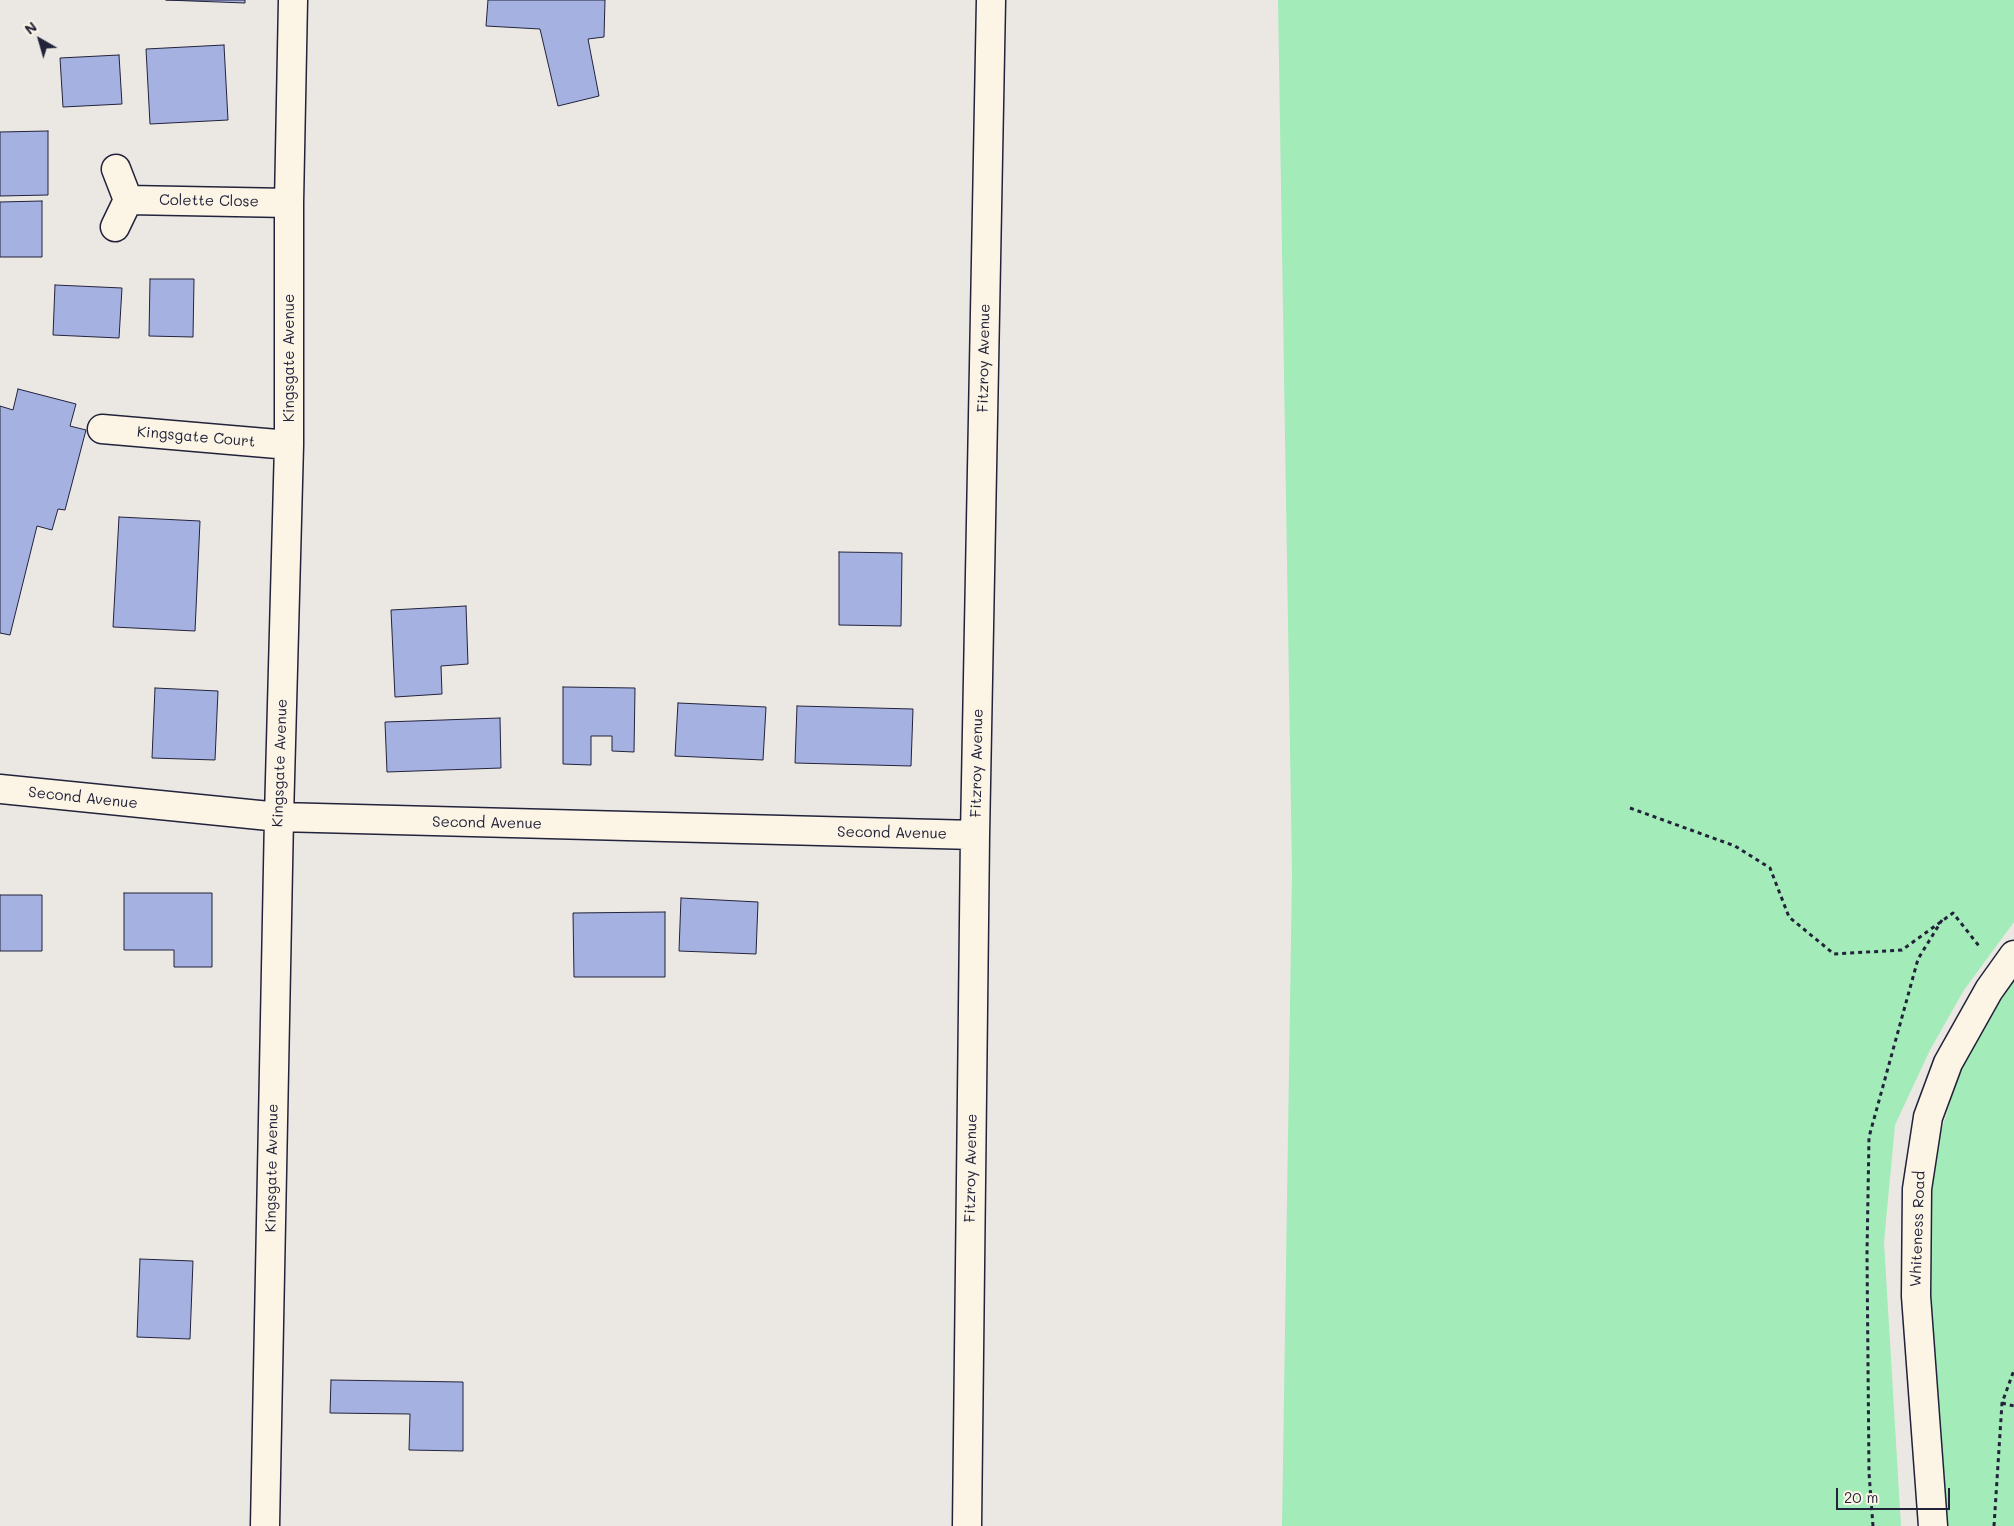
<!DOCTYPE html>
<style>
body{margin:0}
#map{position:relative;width:2014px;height:1526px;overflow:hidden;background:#ebe8e4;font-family:Mali,sans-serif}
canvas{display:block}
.north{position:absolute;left:15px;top:15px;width:50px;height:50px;-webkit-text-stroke:4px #fcf5e5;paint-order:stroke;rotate:322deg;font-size:14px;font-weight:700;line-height:20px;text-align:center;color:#22223b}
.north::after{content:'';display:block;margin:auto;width:18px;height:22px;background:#22223b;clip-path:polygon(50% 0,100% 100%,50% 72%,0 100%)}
.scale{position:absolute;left:1836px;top:1488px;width:114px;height:22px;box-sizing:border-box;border:2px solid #22223b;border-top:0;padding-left:6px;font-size:15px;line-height:18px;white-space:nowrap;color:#22223b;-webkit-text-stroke:4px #fcf5e5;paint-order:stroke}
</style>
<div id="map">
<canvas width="2014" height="1526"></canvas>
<div class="north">N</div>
<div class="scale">20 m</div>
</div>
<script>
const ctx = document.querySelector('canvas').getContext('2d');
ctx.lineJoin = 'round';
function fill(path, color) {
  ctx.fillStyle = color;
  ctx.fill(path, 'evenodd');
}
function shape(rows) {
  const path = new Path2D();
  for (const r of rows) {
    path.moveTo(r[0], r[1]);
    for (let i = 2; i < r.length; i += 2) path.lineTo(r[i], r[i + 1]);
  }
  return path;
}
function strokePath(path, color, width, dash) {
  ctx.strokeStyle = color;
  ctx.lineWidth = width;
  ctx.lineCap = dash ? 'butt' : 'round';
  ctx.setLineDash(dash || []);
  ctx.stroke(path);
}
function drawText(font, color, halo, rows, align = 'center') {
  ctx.font = font + ' Mali,sans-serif';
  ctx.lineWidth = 5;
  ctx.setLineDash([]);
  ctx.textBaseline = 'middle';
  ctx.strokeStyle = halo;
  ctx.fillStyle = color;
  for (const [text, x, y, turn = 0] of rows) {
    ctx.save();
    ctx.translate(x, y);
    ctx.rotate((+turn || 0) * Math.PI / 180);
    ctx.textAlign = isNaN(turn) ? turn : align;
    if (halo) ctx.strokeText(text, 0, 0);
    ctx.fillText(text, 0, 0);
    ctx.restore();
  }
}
fill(shape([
 [1278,0,2014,0,2014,922,1964,990,1930,1050,1895,1125,1884,1242,1901,1526,1282,1526,1292,873],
 [2014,977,2014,1526,1946,1526,1939,1415,1922,1252,1937,1144,1954,1090,1968,1054]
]), '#a3ebb9');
const building = shape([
 [166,0,245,0,245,3,166,0],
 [488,0,605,0,604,37,588,39,599,96,558,106,540,29,486,26,488,0],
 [224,45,228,120,150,124,146,49,224,45],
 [119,55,122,104,63,107,60,58,119,55],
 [48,131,48,195,0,196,0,132,48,131],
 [42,201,42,257,0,257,0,202,42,201],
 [150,279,194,279,193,337,149,336,150,279],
 [55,285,122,288,119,338,53,335,55,285],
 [18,389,76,404,70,426,86,430,65,510,58,509,52,530,37,526,10,635,0,633,0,406,13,410,18,389],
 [119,517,200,521,195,631,113,627,119,517],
 [839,552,902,553,901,626,839,625,839,552],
 [466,606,468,664,441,666,442,694,395,697,391,610,466,606],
 [563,687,635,688,634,752,612,751,612,736,591,736,591,765,563,764,563,687],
 [155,688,218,691,215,760,152,758,155,688],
 [678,703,766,707,763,760,675,756,678,703],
 [797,706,913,709,911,766,795,763,797,706],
 [500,718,501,768,387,772,385,722,500,718],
 [124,893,212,893,212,967,174,967,174,950,124,950,124,893],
 [0,895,42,895,42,951,0,951,0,895],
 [681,898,758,902,756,954,679,951,681,898],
 [665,912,665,977,574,977,573,913,665,912],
 [140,1259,193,1261,190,1339,137,1337,140,1259],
 [331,1380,463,1382,463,1451,409,1450,410,1414,330,1413,331,1380]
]);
fill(building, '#a5b2e1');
strokePath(building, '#22223b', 1);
const minor = shape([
 [128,200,289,203],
 [115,227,128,200,116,169],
 [102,429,289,445],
 [0,789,279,817,975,835],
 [265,1526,279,817,289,445,289,203,293,0],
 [967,1526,975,835,991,0]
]);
const major = shape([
 [1933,1526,1916,1296,1917,1189,1928,1117,1948,1063,1989,990,2014,955]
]);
strokePath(minor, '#22223b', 31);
strokePath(major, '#22223b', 31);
strokePath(shape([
 [1630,808,1735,846,1770,868,1789,917,1834,954,1902,950,1953,913,1979,946],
 [2002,1403,2014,1406],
 [1873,1526,1869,1473,1867,1254,1869,1137,1918,959,1942,920],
 [1994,1526,2002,1403,2014,1370]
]), '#22223b', 3, [4, 4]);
strokePath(minor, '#fcf5e5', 28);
strokePath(major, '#fcf5e5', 28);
drawText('15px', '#22223b', '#fcf5e5', [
 ["Colette Close",209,201,1],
 ["Kingsgate Avenue",289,358,-90],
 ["Fitzroy Avenue",984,358,-89],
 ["Kingsgate Court",196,437,5],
 ["Kingsgate Avenue",280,763,-88],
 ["Fitzroy Avenue",977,763,-89],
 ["Second Avenue",83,798,6],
 ["Second Avenue",487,823,1],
 ["Second Avenue",892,833,1],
 ["Kingsgate Avenue",272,1168,-89],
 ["Fitzroy Avenue",971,1168,-89],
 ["Whiteness Road",1918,1229,-88]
]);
</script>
